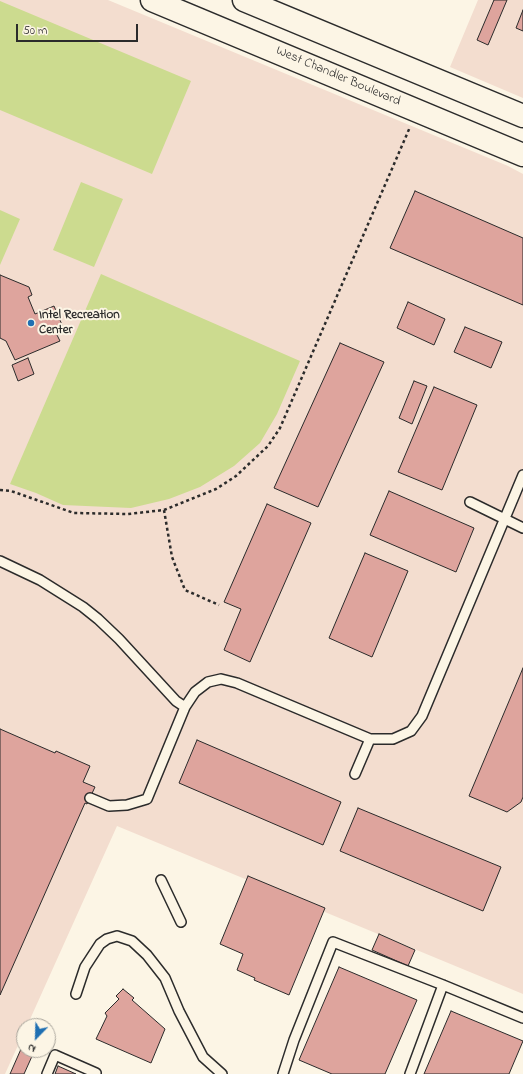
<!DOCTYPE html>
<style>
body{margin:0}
#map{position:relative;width:523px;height:1074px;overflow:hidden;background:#fcf5e5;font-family:"Indie Flower",sans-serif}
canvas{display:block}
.north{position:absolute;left:16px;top:1018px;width:40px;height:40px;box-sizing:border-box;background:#fcf5e5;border:1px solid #a8a49b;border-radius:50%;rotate:203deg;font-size:11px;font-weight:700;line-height:16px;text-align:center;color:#2b2b2b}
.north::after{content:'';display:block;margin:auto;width:14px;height:18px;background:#1f6fb2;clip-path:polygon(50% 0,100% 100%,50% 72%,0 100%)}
.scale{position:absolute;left:16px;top:24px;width:122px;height:18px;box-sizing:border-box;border:2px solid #2b2b2b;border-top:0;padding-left:5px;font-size:12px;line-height:14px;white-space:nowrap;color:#2b2b2b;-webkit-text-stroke:3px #fcf5e5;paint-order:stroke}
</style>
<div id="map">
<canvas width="523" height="1074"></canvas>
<div class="north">N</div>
<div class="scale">50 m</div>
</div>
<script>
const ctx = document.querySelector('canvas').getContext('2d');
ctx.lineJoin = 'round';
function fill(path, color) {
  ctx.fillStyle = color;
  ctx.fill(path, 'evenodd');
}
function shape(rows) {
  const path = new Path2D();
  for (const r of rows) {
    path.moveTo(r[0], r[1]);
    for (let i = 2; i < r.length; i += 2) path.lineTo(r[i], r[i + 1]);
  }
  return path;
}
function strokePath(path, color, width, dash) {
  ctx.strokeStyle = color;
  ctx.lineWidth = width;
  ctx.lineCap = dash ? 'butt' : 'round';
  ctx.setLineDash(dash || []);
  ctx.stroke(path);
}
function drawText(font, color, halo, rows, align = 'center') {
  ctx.font = font + ' "Indie Flower",sans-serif';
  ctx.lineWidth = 4;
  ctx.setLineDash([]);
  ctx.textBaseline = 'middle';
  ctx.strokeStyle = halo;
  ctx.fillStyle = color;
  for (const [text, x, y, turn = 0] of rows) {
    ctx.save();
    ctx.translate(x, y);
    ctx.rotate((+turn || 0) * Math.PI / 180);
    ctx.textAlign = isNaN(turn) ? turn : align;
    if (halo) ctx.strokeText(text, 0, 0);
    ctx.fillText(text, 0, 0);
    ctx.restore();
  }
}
fill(shape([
 [0,0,108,0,508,166,523,174,523,994,117,826,27,1026,24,1026,24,1032,5,1074,0,1074],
 [478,0,523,0,523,98,450,67]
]), '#f3ddcf');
fill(shape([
 [0,1,191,81,152,174,0,110],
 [81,182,123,199,94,267,53,250],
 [0,210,20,219,0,265],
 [101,274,300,361,277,414,260,443,234,466,200,487,169,499,131,508,63,505,36,493,10,484]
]), '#ccdb8f');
const building = shape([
 [494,0,507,0,488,45,477,40,494,0],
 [523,10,523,31,516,28,523,10],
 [415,191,523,238,523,305,390,248,415,191],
 [0,275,29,287,32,295,28,297,35,314,54,306,65,332,57,335,60,341,15,360,6,341,0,338,0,275],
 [408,302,445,319,434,345,397,328,408,302],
 [465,327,502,342,491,368,454,352,465,327],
 [340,343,384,362,318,507,274,488,340,343],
 [28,358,34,374,18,381,12,365,28,358],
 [414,381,427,386,412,424,399,418,414,381],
 [434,387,477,405,442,490,398,472,434,387],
 [389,491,474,528,456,572,370,535,389,491],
 [267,504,311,523,250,662,224,650,241,609,224,602,267,504],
 [365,553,408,571,372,657,329,638,365,553],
 [523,668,523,797,521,802,507,812,469,796,523,668],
 [0,729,55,753,56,751,90,766,83,782,95,787,87,804,85,803,0,995,0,729],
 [197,740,341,802,323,845,179,783,197,740],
 [358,808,501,867,483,911,340,851,358,808],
 [248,876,325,908,289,995,254,980,255,978,237,970,243,954,220,944,248,876],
 [379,934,415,950,408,966,372,950,379,934],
 [339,967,417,1000,385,1074,332,1074,299,1060,339,967],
 [123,989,134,998,132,1000,165,1029,151,1063,96,1039,107,1016,105,1013,119,999,116,996,123,989],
 [451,1011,523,1041,509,1074,424,1074,451,1011],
 [21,1049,33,1054,24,1074,10,1074,21,1049],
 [58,1066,76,1074,55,1074,58,1066]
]);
fill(building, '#dea49d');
strokePath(building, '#2b2b2b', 1);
const lane = shape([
 [470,502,523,528],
 [0,561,40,580,83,607,98,619,119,639,176,701,185,707],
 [355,774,370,739],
 [90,798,109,806,127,805,147,799,185,707,195,692,208,682,221,679,237,683,370,739,393,739,411,731,422,716,523,475],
 [161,880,181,922],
 [76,994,85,967,100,944,107,939,117,936,132,941,147,955,165,978,179,1011,203,1057,222,1074],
 [47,1074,55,1055,96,1073,95,1074],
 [283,1074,294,1040,333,942,443,985,523,1018],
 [410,1074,443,985]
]);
const secondary = shape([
 [152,0,523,155],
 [244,0,523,116]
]);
strokePath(lane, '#2b2b2b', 12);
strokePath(secondary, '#2b2b2b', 25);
strokePath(shape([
 [0,490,11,491,74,513,128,514,164,510,216,489,236,476,268,446,280,428,410,127],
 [164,510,172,557,185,590,219,605]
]), '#2b2b2b', 2.5, [3, 3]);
strokePath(lane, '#fcf5e5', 9);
strokePath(secondary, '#fcf5e5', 22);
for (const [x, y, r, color] of [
 [31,323,4,"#1f6fb2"]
]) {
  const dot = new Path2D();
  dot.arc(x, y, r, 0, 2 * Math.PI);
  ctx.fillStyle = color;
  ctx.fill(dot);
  strokePath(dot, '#fcf5e5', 1.5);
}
drawText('13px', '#2b2b2b', '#fcf5e5', [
 ["West Chandler Boulevard",338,77,23]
]);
drawText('bold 13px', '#2b2b2b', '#fcf5e5', [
 ["Intel Recreation",39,316],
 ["Center",39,331]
], 'left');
</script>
